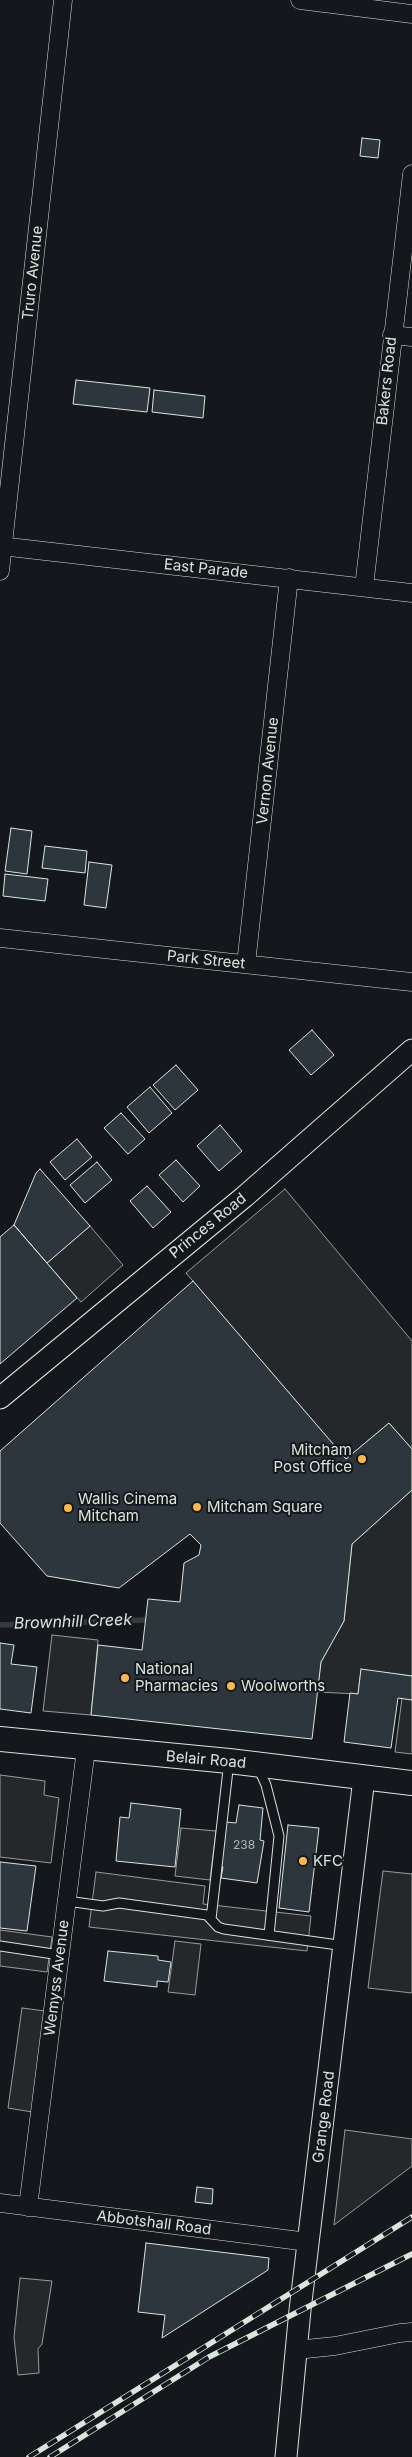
<!DOCTYPE html>
<style>
body{margin:0}
canvas{display:block;background:#14181c}
</style>
<canvas width="412" height="2457"></canvas>
<script>
const ctx = document.querySelector('canvas').getContext('2d');
ctx.lineJoin = 'round';
function fill(path, color) {
  ctx.fillStyle = color;
  ctx.fill(path, 'evenodd');
}
function shape(rows) {
  const path = new Path2D();
  for (const r of rows) {
    path.moveTo(r[0], r[1]);
    for (let i = 2; i < r.length; i += 2) path.lineTo(r[i], r[i + 1]);
  }
  return path;
}
function strokePath(path, color, width, dash) {
  ctx.strokeStyle = color;
  ctx.lineWidth = width;
  ctx.lineCap = dash ? 'butt' : 'round';
  ctx.setLineDash(dash || []);
  ctx.stroke(path);
}
function drawText(font, color, halo, rows, align = 'center') {
  ctx.font = font + ' Inter,sans-serif';
  ctx.lineWidth = 4;
  ctx.setLineDash([]);
  ctx.textBaseline = 'middle';
  ctx.strokeStyle = halo;
  ctx.fillStyle = color;
  for (const [text, x, y, turn = 0] of rows) {
    ctx.save();
    ctx.translate(x, y);
    ctx.rotate((+turn || 0) * Math.PI / 180);
    ctx.textAlign = isNaN(turn) ? turn : align;
    if (halo) ctx.strokeText(text, 0, 0);
    ctx.fillText(text, 0, 0);
    ctx.restore();
  }
}
const parking = shape([
 [285,1189,412,1341,412,1449,389,1423,346,1459,186,1273,285,1189],
 [90,1226,123,1265,81,1302,47,1263,90,1226],
 [412,1490,412,1676,361,1670,358,1694,317,1692,321,1662,344,1621,352,1544,412,1490],
 [52,1635,98,1640,91,1715,43,1711,52,1635],
 [402,1698,412,1700,412,1754,395,1752,402,1698],
 [0,1775,45,1781,44,1795,59,1798,51,1863,0,1857,0,1775],
 [181,1828,216,1831,210,1880,175,1876,181,1828],
 [383,1871,412,1874,412,1993,368,1988,383,1871],
 [96,1872,205,1886,203,1904,311,1916,307,1951,89,1927,96,1872],
 [0,1930,52,1937,47,1972,0,1966,0,1930],
 [175,1941,201,1944,195,1995,168,1992,175,1941],
 [22,2008,45,2011,32,2112,8,2108,22,2008],
 [345,2130,412,2139,412,2166,334,2225,345,2130],
 [20,2278,52,2281,42,2344,38,2349,39,2373,18,2375,14,2337,20,2278]
]);
fill(parking, '#24282b');
strokePath(parking, '#939e99', 1);
strokePath(shape([
 [0,1625,145,1620]
]), '#363b3e', 5.5);
const building = shape([
 [362,138,380,140,378,158,360,156,362,138],
 [76,380,150,388,147,412,73,404,76,380],
 [154,390,205,396,203,418,152,412,154,390],
 [11,828,32,831,27,874,5,871,11,828],
 [45,846,87,851,85,873,42,868,45,846],
 [89,862,112,865,106,908,84,905,89,862],
 [5,874,48,879,45,901,3,896,5,874],
 [312,1030,334,1055,311,1075,289,1050,312,1030],
 [176,1065,198,1090,175,1110,153,1085,176,1065],
 [150,1087,172,1113,149,1133,127,1107,150,1087],
 [121,1113,145,1139,128,1154,104,1128,121,1113],
 [220,1125,242,1151,219,1171,197,1146,220,1125],
 [77,1139,92,1157,65,1180,50,1162,77,1139],
 [176,1160,200,1186,183,1202,159,1175,176,1160],
 [97,1162,112,1180,85,1203,70,1185,97,1162],
 [40,1169,90,1226,47,1263,14,1225,36,1173,40,1169],
 [147,1186,171,1212,153,1228,130,1201,147,1186],
 [14,1225,77,1298,0,1364,0,1237,14,1225],
 [193,1281,346,1459,389,1423,412,1449,412,1490,352,1544,344,1621,321,1662,312,1739,91,1715,98,1645,142,1650,148,1599,180,1602,184,1563,199,1555,201,1545,190,1534,119,1588,47,1576,0,1523,0,1451,193,1281],
 [0,1643,14,1645,11,1664,37,1667,31,1713,0,1709,0,1643],
 [361,1669,412,1676,412,1700,398,1698,391,1748,344,1742,350,1693,358,1694,361,1669],
 [131,1803,181,1809,175,1867,116,1861,120,1817,129,1818,131,1803],
 [239,1805,263,1808,260,1840,264,1841,257,1883,221,1878,223,1867,219,1866,226,1822,236,1823,239,1805],
 [288,1825,319,1828,309,1912,279,1908,288,1825],
 [0,1862,36,1866,27,1931,0,1928,0,1862],
 [108,1951,158,1956,158,1960,171,1962,168,1982,157,1981,157,1987,104,1981,108,1951],
 [197,2187,213,2189,212,2204,195,2202,197,2187],
 [146,2243,269,2258,268,2270,162,2338,165,2315,138,2312,146,2243]
]);
fill(building, '#2c363c');
strokePath(building, '#d8e6dc', 1);
const service = shape([
 [258,1767,266,1785,279,1836,269,1935],
 [67,1901,103,1906,119,1903,207,1915,218,1927,224,1929,345,1946],
 [211,1919,229,1761],
 [0,1946,60,1955]
]);
const minor = shape([
 [300,0,412,14],
 [392,335,412,337],
 [0,546,412,593],
 [0,571,63,0],
 [364,587,412,174],
 [0,938,412,982],
 [246,964,289,578],
 [0,2203,308,2242],
 [28,2207,86,1749],
 [296,2350,335,2346,400,2333,412,2332]
]);
const tertiary = shape([
 [0,1398,244,1197,412,1050],
 [286,2457,300,2310,364,1778]
]);
const secondary = shape([
 [0,1739,229,1761,412,1783]
]);
strokePath(service, '#d8e6dc', 11);
strokePath(minor, '#d8e6dc', 19);
strokePath(tertiary, '#d8e6dc', 23);
strokePath(secondary, '#d8e6dc', 26);
strokePath(service, '#14181c', 9);
strokePath(minor, '#14181c', 18);
strokePath(tertiary, '#14181c', 21);
strokePath(secondary, '#14181c', 24);
const rail = shape([
 [29,2457,412,2217],
 [50,2457,209,2357,412,2254]
]);
strokePath(rail, '#d8e6dc', 5.5);
strokePath(rail, '#14181c', 4, [11]);
for (const [x, y, r, color] of [
 [362,1459,5,"#ffb74d"],
 [197,1507,5,"#ffb74d"],
 [68,1508,5,"#ffb74d"],
 [125,1678,5,"#ffb74d"],
 [231,1686,5,"#ffb74d"],
 [303,1861,5,"#ffb74d"]
]) {
  const dot = new Path2D();
  dot.arc(x, y, r, 0, 2 * Math.PI);
  ctx.fillStyle = color;
  ctx.fill(dot);
  strokePath(dot, '#14181c', 2);
}
drawText('12px', '#adbab4', null, [
 ["238",244,1845]
]);
drawText('15px', '#d8e6dc', '#14181c', [
 ["Truro Avenue",33,273,-84],
 ["Bakers Road",387,381,-84],
 ["East Parade",206,569,6],
 ["Vernon Avenue",268,771,-84],
 ["Park Street",206,960,6],
 ["Princes Road",208,1226,-39],
 ["Belair Road",206,1760,5],
 ["Wemyss Avenue",57,1978,-83],
 ["Grange Road",324,2117,-83],
 ["Abbotshall Road",154,2223,7]
]);
drawText('15px', '#d8e6dc', '#14181c', [
 ["Mitcham",352,1450,"right"],
 ["Post Office",352,1467,"right"],
 ["Wallis Cinema",78,1499],
 ["Mitcham",78,1516],
 ["Mitcham Square",207,1507],
 ["National",135,1669],
 ["Pharmacies",135,1686],
 ["Woolworths",241,1686],
 ["KFC",313,1861]
], 'left');
drawText('italic 16px', '#d8e6dc', '#14181c', [
 ["Brownhill Creek",73,1622,-2]
]);
</script>
